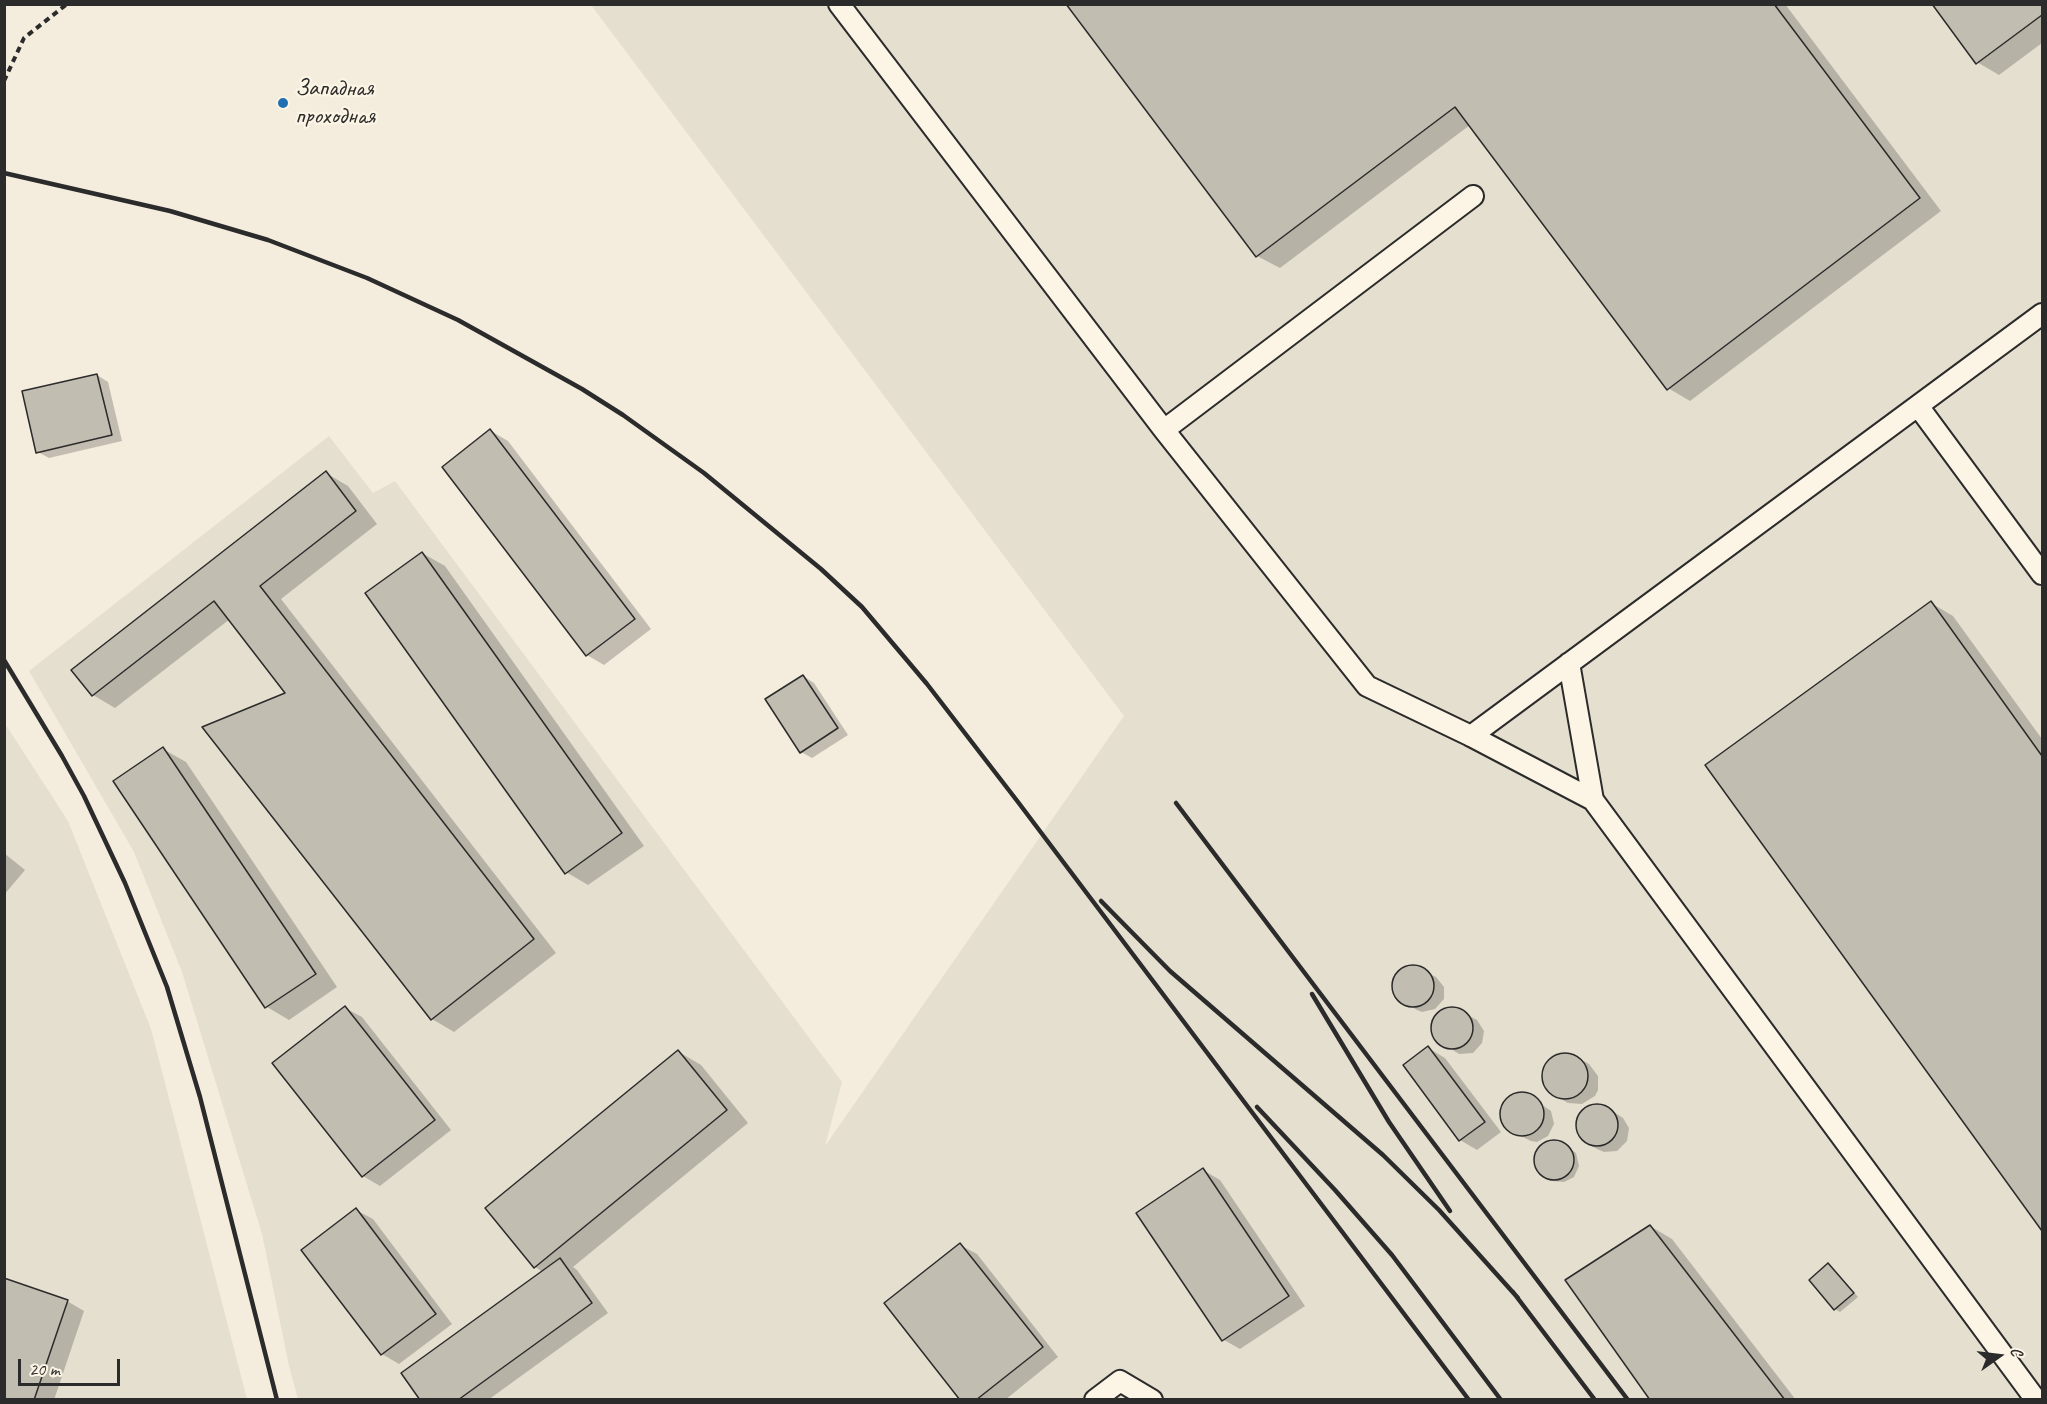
<!DOCTYPE html>
<meta charset="utf-8">
<style>
body{margin:0}
#map{position:relative;width:2047px;height:1404px;overflow:hidden;background:#f4edde;font-family:Caveat,sans-serif}
canvas{display:block}
.frame{position:absolute;inset:0;border:6px solid #2b2b2b;pointer-events:none}
.north{position:absolute;left:1969px;top:1326px;width:60px;height:60px;-webkit-text-stroke:4px #fcf5e5;paint-order:stroke;rotate:76deg;font-size:16px;font-weight:700;line-height:24px;text-align:center;color:#2b2b2b}
.north::after{content:'';display:block;margin:auto;width:21px;height:27px;background:#2b2b2b;clip-path:polygon(50% 0,100% 100%,50% 72%,0 100%)}
.scale{position:absolute;left:18px;top:1359px;width:102px;height:27px;box-sizing:border-box;border:3px solid #2b2b2b;border-top:0;padding-left:8px;font-size:18px;line-height:21px;white-space:nowrap;color:#2b2b2b;-webkit-text-stroke:4px #fcf5e5;paint-order:stroke}
</style>
<div id="map">
<canvas width="2047" height="1404"></canvas>
<div class="frame"></div>
<div class="north">С</div>
<div class="scale">20 m</div>
</div>
<script>
const ctx = document.querySelector('canvas').getContext('2d');
ctx.lineJoin = 'round';
function fill(path, color) {
  ctx.fillStyle = color;
  ctx.fill(path, 'evenodd');
}
function shape(rows) {
  const path = new Path2D();
  for (const r of rows) {
    if (r.length === 3) {
      path.moveTo(r[0] + r[2], r[1]);
      path.arc(r[0], r[1], r[2], 0, 2 * Math.PI);
      continue;
    }
    path.moveTo(r[0], r[1]);
    for (let i = 2; i < r.length; i += 2) path.lineTo(r[i], r[i + 1]);
  }
  return path;
}
function strokePath(path, color, width, dash) {
  ctx.strokeStyle = color;
  ctx.lineWidth = width;
  ctx.lineCap = dash ? 'butt' : 'round';
  ctx.setLineDash(dash || []);
  ctx.stroke(path);
}
function drawText(font, color, halo, rows, align = 'center') {
  ctx.font = font + ' Caveat,sans-serif';
  ctx.lineWidth = 4.5;
  ctx.setLineDash([]);
  ctx.textBaseline = 'middle';
  ctx.strokeStyle = halo;
  ctx.fillStyle = color;
  for (const [text, x, y, turn = 0] of rows) {
    ctx.save();
    ctx.translate(x, y);
    ctx.rotate((+turn || 0) * Math.PI / 180);
    ctx.textAlign = isNaN(turn) ? turn : align;
    if (halo) ctx.strokeText(text, 0, 0);
    ctx.fillText(text, 0, 0);
    ctx.restore();
  }
}
fill(shape([
 [591,5,2042,5,2042,1399,298,1399,289,1366,262,1234,182,972,134,852,29,671,329,436,373,493,395,481,842,1082,825,1146,1124,716],
 [4,722,68,821,151,1029,247,1399,5,1399]
]), '#e5dfd0');
fill(shape([
 [1068,4,1785,4,1941,211,1690,401,1668,388,1470,125,1280,268,1257,256],
 [1934,4,2042,4,2042,43,1999,75,1977,62],
 [97,375,108,382,122,441,49,458,38,452],
 [491,431,508,441,651,629,604,665,587,655],
 [326,473,348,486,377,524,281,599,556,953,454,1032,432,1019,288,693,230,619,115,708,93,695],
 [422,553,445,566,644,846,588,885,566,872],
 [1931,603,1953,616,2042,739,2042,1229,1707,765],
 [803,676,814,683,848,735,812,758,801,752],
 [163,749,186,762,337,987,289,1020,267,1007],
 [4,853,25,870,4,895],
 [1413,966,1436,977,1444,987,1444,999,1435,1009,1422,1012,1417,1010,1405,1003,1395,994,1395,980,1402,970],
 [345,1008,362,1017,451,1130,380,1186,363,1176],
 [1454,1008,1477,1020,1484,1031,1482,1043,1473,1053,1459,1054,1436,1039,1432,1026,1437,1014,1442,1010],
 [1428,1048,1445,1058,1501,1132,1477,1150,1460,1140,1405,1065],
 [679,1052,701,1065,748,1123,573,1267,577,1270,608,1313,488,1400,422,1400,543,1272,535,1267],
 [1563,1054,1577,1057,1589,1064,1598,1076,1598,1090,1595,1096,1582,1104,1568,1103,1556,1096,1550,1092,1543,1079,1545,1065,1556,1056],
 [1521,1094,1528,1095,1551,1111,1554,1124,1548,1136,1537,1142,1531,1141,1507,1129,1501,1117,1502,1111,1508,1099],
 [1593,1106,1605,1107,1617,1114,1623,1118,1629,1128,1627,1141,1617,1151,1604,1152,1597,1149,1585,1142,1578,1130,1579,1117,1587,1108],
 [1560,1142,1576,1153,1579,1166,1574,1177,1564,1182,1552,1181,1546,1178,1538,1169,1535,1158,1537,1152,1547,1143],
 [1203,1170,1220,1180,1305,1306,1240,1349,1224,1340],
 [356,1210,373,1219,452,1324,399,1364,382,1354],
 [1650,1226,1672,1239,1796,1400,1652,1400],
 [960,1245,977,1254,1058,1357,1005,1400,962,1400],
 [1828,1265,1833,1268,1858,1297,1840,1312,1835,1309,1811,1280],
 [67,1301,84,1311,54,1400,4,1400]
]), '#0003');
const building = shape([
 [1066,4,1774,4,1920,198,1667,390,1455,107,1256,257,1066,4],
 [1932,4,2042,4,2042,15,1976,64,1932,4],
 [97,374,112,435,36,453,22,391,97,374],
 [490,429,635,619,586,656,442,467,490,429],
 [326,471,356,511,260,586,534,939,431,1020,202,727,285,693,214,601,92,696,71,670,326,471],
 [422,552,622,833,565,874,365,593,422,552],
 [1931,601,2042,756,2042,1231,1705,765,1931,601],
 [803,675,838,728,800,753,765,699,803,675],
 [163,747,316,974,265,1008,113,781,163,747],
 [1413,986,21],
 [345,1006,435,1120,362,1177,272,1063,345,1006],
 [1452,1028,21],
 [1428,1046,1485,1122,1459,1141,1403,1065,1428,1046],
 [678,1050,727,1110,534,1268,485,1208,678,1050],
 [1565,1076,23],
 [1522,1114,22],
 [1597,1125,21],
 [1554,1160,20],
 [1203,1168,1289,1296,1222,1341,1136,1213,1203,1168],
 [356,1208,436,1314,381,1355,301,1250,356,1208],
 [1650,1225,1785,1400,1650,1400,1565,1280,1650,1225],
 [960,1243,1043,1347,976,1400,960,1400,884,1303,960,1243],
 [560,1258,592,1303,458,1400,420,1400,401,1373,560,1258],
 [1828,1263,1854,1293,1834,1310,1809,1280,1828,1263],
 [4,1278,68,1300,34,1400,4,1400,4,1278]
]);
fill(building, '#c2bdb1');
strokePath(building, '#2b2b2b', 1.5);
const service = shape([
 [839,4,1164,430,1367,686,1471,736,1593,800,2036,1400],
 [1918,406,2042,574],
 [1164,430,1473,196],
 [1569,663,1593,800],
 [1471,736,2042,314],
 [1095,1400,1120,1381,1152,1400]
]);
strokePath(service, '#2b2b2b', 24);
strokePath(shape([
 [4,81,24,38,67,4]
]), '#2b2b2b', 4, [6, 4.5]);
strokePath(service, '#fcf5e5', 20);
strokePath(shape([
 [4,173,170,211,268,240,367,278,458,320,582,389,623,415,704,473,821,569,862,607,927,684,1018,802,1469,1400],
 [4,660,62,756,84,796,125,883,167,987,200,1097,277,1400],
 [1176,803,1628,1400],
 [1101,901,1170,971,1383,1155,1439,1210,1518,1298],
 [1312,994,1389,1122,1450,1211],
 [1257,1107,1335,1190,1392,1255,1501,1400],
 [1513,1292,1595,1400]
]), '#2b2b2b', 4.5);
for (const [x, y, r, color] of [
 [283,103,6,"#1f6fb2"]
]) {
  const dot = new Path2D();
  dot.arc(x, y, r, 0, 2 * Math.PI);
  ctx.fillStyle = color;
  ctx.fill(dot);
  strokePath(dot, '#fcf5e5', 2);
}
drawText('24px', '#2b2b2b', '#fcf5e5', [
 ["Западная",295,89],
 ["проходная",295,117]
], 'left');
</script>
